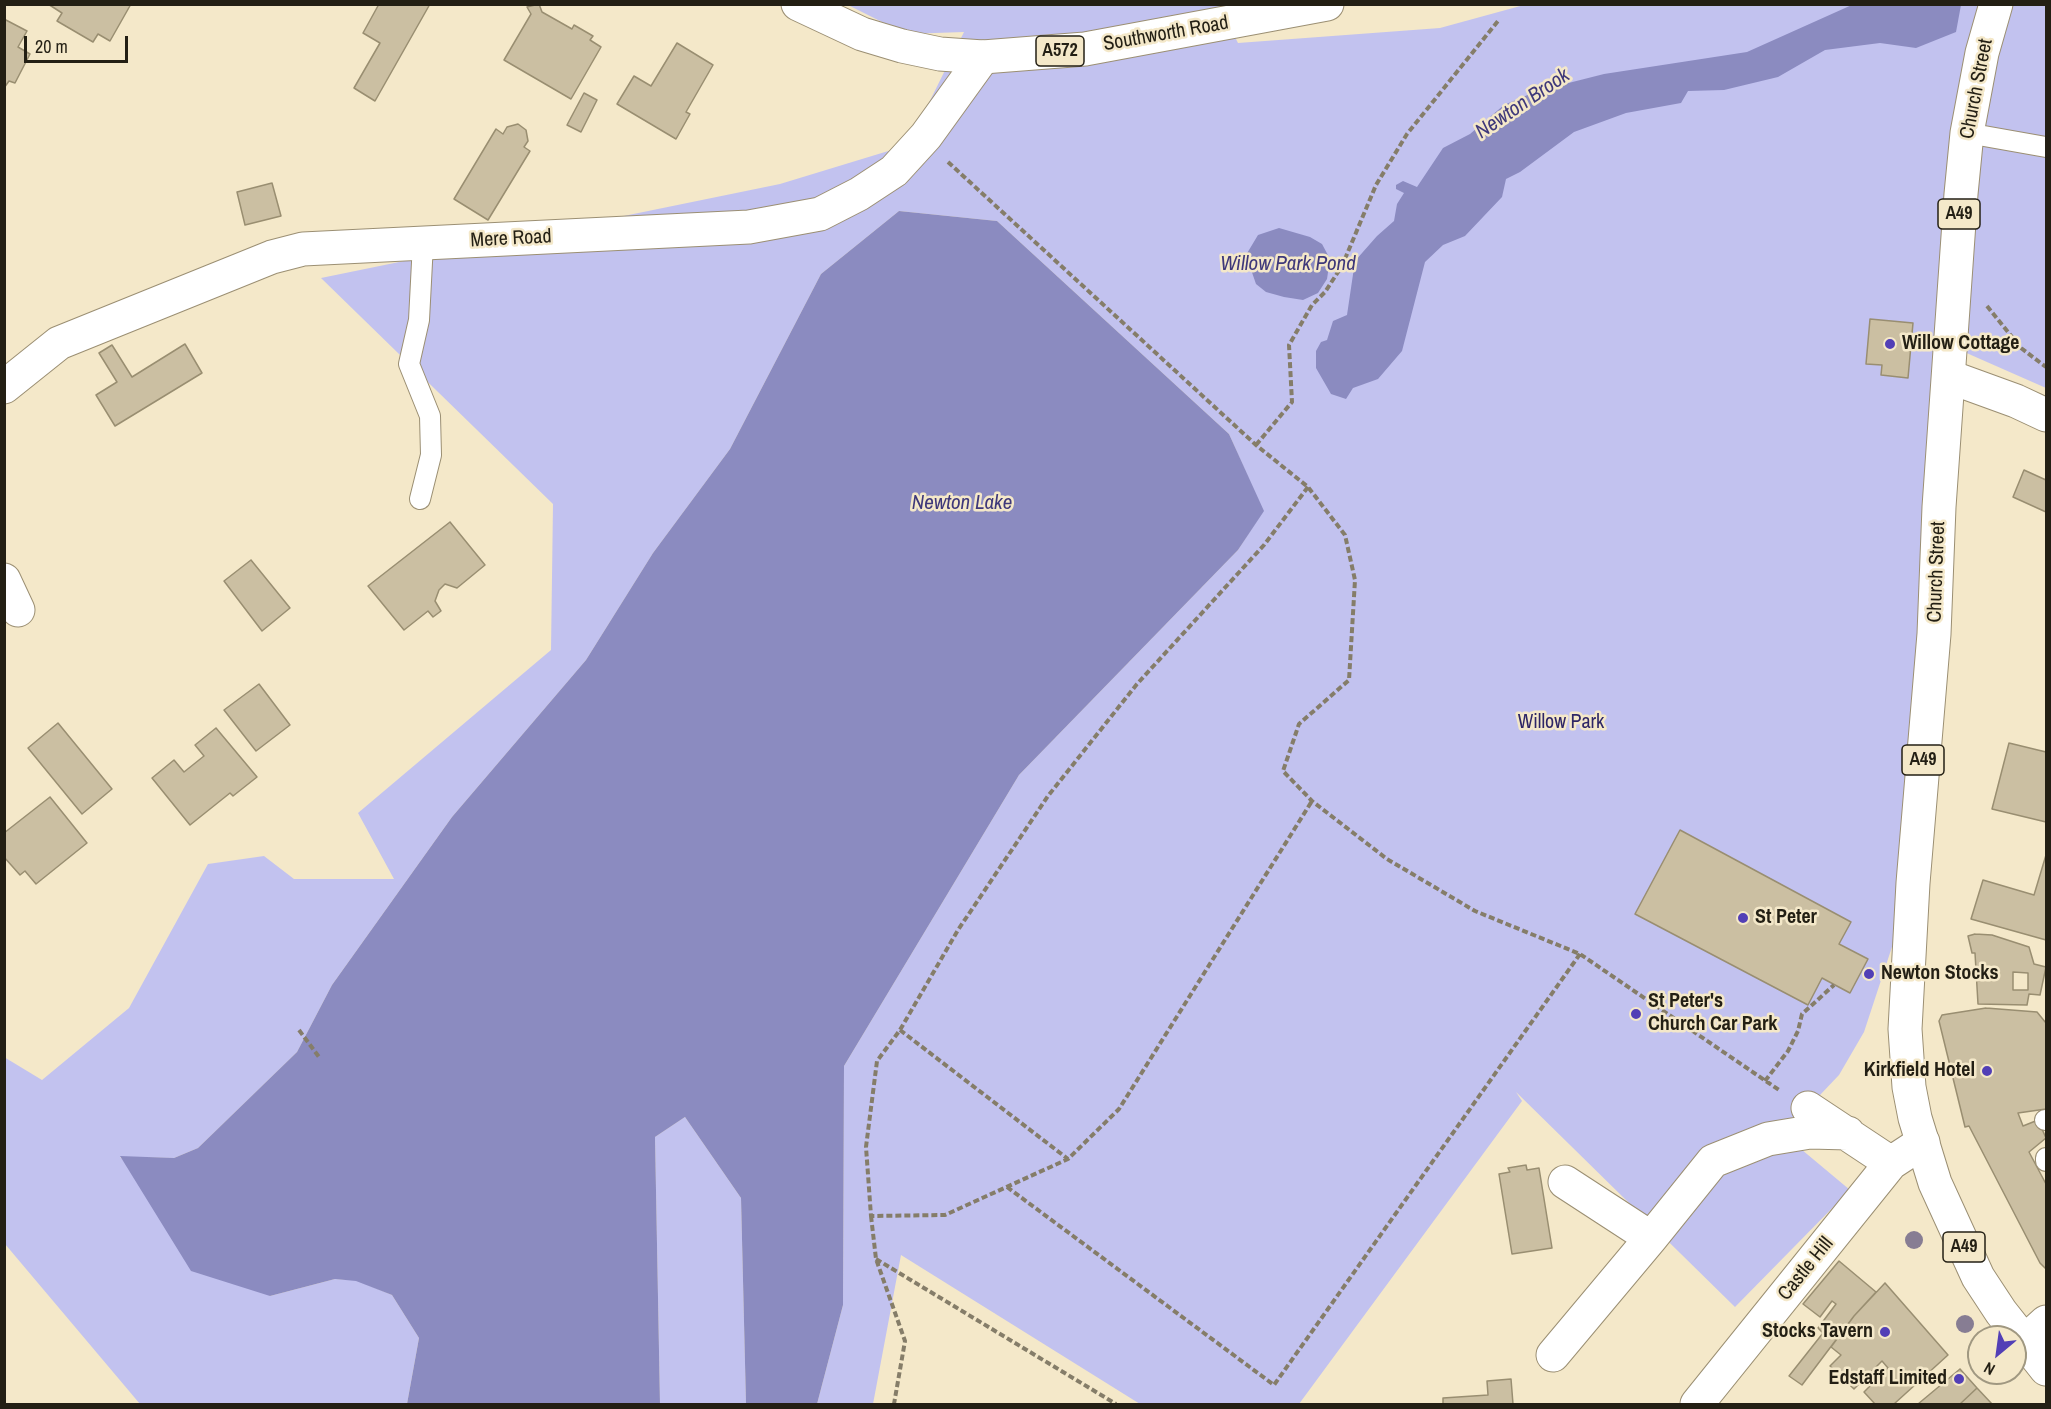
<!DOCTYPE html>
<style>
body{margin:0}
#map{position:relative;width:2051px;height:1409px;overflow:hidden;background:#f4e8c9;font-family:"Archivo Narrow",sans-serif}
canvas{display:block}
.frame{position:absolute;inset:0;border:6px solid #231f14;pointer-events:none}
.north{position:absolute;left:1967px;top:1325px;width:60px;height:60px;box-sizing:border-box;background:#f4e8c9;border:2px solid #a09881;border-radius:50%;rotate:209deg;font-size:16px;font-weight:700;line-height:24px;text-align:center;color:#231f14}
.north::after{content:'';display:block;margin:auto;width:21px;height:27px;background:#523fb6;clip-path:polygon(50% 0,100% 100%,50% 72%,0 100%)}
.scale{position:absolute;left:24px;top:36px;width:104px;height:27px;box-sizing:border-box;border:3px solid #231f14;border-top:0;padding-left:8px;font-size:18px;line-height:21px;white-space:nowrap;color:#231f14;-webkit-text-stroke:4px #f4e8c9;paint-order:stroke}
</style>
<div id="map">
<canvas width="2051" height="1409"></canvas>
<div class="frame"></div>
<div class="north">N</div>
<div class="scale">20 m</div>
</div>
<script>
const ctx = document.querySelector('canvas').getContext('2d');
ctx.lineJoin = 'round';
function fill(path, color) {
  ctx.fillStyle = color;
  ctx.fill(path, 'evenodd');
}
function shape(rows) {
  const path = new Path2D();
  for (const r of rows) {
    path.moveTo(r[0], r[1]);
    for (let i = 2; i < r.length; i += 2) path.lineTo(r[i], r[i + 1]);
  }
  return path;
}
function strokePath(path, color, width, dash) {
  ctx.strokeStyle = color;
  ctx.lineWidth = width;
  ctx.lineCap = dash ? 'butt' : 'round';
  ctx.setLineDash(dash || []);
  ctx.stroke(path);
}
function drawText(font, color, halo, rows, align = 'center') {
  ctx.font = font + ' "Archivo Narrow",sans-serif';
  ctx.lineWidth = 5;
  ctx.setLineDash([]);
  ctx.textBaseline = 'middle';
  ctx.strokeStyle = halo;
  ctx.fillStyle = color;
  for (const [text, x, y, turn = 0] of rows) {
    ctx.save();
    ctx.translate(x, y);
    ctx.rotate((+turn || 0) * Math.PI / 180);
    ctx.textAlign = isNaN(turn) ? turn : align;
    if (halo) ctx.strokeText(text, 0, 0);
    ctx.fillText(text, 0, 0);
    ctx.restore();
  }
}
fill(shape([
 [848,5,1219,5,1238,43,1440,28,1524,5,2046,5,2046,388,1937,340,1913,883,1864,1032,1839,1075,1783,1134,1850,1190,1735,1307,1516,1092,1522,1101,1299,1404,1140,1404,901,1255,873,1404,817,1404,843,1305,844,1066,1019,775,1238,550,1263,511,1229,434,997,221,899,211,821,274,730,449,653,553,586,660,452,817,332,985,297,1052,198,1148,174,1158,120,1157,270,1296,335,1279,356,1280,392,1295,419,1338,407,1404,140,1404,5,1244,4,1057,42,1080,129,1008,208,864,264,856,294,879,394,879,358,813,551,650,553,504,321,278,780,184,908,145,964,32,906,34],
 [685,1117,741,1198,746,1404,660,1404,655,1137]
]), '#c2c2ef');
fill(shape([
 [1854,4,1961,5,1956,32,1916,48,1880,43,1825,50,1778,77,1724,90,1688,91,1681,103,1626,113,1574,132,1520,172,1506,179,1502,197,1465,236,1443,245,1425,262,1402,351,1378,379,1353,388,1346,399,1331,394,1316,368,1316,351,1321,342,1327,340,1333,321,1347,315,1355,261,1377,236,1394,221,1397,204,1404,193,1396,189,1396,185,1403,181,1417,187,1443,148,1470,134,1504,105,1537,91,1604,74,1747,52],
 [899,211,997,221,1229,434,1264,511,1238,550,1019,775,844,1066,843,1305,817,1404,746,1404,741,1198,685,1117,655,1137,660,1404,407,1404,419,1338,392,1295,356,1281,335,1279,270,1296,191,1271,120,1156,174,1158,198,1148,297,1052,332,985,452,817,586,660,653,553,730,449,821,274],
 [1279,228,1310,237,1322,244,1330,259,1327,279,1318,293,1303,300,1284,297,1266,292,1256,284,1246,255,1258,235]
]), '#8b8bc0');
const building = shape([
 [48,4,131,4,110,41,98,34,93,42,57,21,62,13,48,4],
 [379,4,430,4,375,101,354,88,380,43,363,33,379,4],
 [539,4,542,12,572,29,574,25,593,36,590,40,601,47,571,99,504,60,531,14,527,7,539,4],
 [4,19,27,31,18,47,30,54,15,83,9,81,4,88,4,19],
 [677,43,713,65,686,112,690,114,676,139,617,104,634,76,651,86,677,43],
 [584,93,597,100,581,132,567,125,584,93],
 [518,124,526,130,528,141,524,147,530,151,488,220,454,199,496,129,503,134,507,127,518,124],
 [272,183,281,216,245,225,237,192,272,183],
 [1870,319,1913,323,1908,378,1881,375,1882,365,1866,364,1870,319],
 [185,344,202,373,115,426,96,395,117,382,99,353,112,345,132,377,185,344],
 [2024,470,2046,480,2046,512,2013,497,2024,470],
 [450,522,485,565,457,588,445,584,439,590,435,601,441,611,433,617,428,611,404,630,368,586,450,522],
 [251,560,290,608,262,631,224,581,251,560],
 [259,684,290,725,256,751,224,710,259,684],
 [58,723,112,789,82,814,28,748,58,723],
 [216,728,257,777,233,796,230,793,190,825,152,778,174,760,184,772,204,756,195,745,216,728],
 [2009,743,2046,752,2046,822,1992,809,2009,743],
 [50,797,87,843,36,884,25,871,20,875,4,857,4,833,50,797],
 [1680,830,1851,922,1839,944,1868,959,1850,993,1822,978,1808,1005,1635,914,1680,830],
 [2046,855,2046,940,1971,919,1983,880,2034,895,2046,855],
 [1975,934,1992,935,2029,947,2034,964,2046,967,2040,995,2029,994,2027,1005,1978,1004,1975,953,1972,953,1968,936,1975,934],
 [2013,972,2028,973,2028,990,2013,990,2013,972],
 [1986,1008,2037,1012,2046,1023,2046,1109,2018,1113,2023,1126,2038,1120,2046,1138,2029,1152,2046,1184,2046,1269,2040,1263,1969,1126,1965,1127,1939,1021,1942,1015,1948,1014,1986,1008],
 [1526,1165,1527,1170,1539,1168,1552,1248,1512,1254,1499,1174,1510,1172,1508,1168,1526,1165],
 [1839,1261,1876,1292,1854,1316,1802,1385,1789,1376,1823,1333,1818,1328,1836,1304,1832,1301,1820,1317,1803,1304,1839,1261],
 [1885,1283,1948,1355,1894,1404,1875,1404,1864,1392,1888,1368,1882,1361,1854,1389,1830,1366,1841,1355,1831,1347,1854,1316,1885,1283],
 [1960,1369,1977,1388,1960,1404,1918,1404,1960,1369],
 [1511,1379,1513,1404,1443,1404,1443,1398,1488,1395,1487,1381,1511,1379],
 [1977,1388,1992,1404,1960,1404,1977,1388]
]);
fill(building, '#cbbfa2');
strokePath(building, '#998e71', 1.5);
const lane = shape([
 [1967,133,2046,147],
 [420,499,431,455,430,416,409,364,419,320,423,243],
 [2045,1120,2046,1120],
 [2046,1158,2046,1161]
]);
const street = shape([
 [1950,377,2016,401,2046,415],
 [4,387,59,343,272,257,303,249,749,227,820,214,859,194,894,171,926,136,983,57],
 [4,580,18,610],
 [1808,1108,1891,1163],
 [1565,1182,1651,1238,1713,1161,1768,1139,1810,1132,1848,1133],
 [1553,1355,1651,1238],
 [1697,1404,1891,1163,1923,1142]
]);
const secondary = shape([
 [2024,1342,2046,1322]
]);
const primary = shape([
 [798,4,862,34,902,46,940,54,983,57,1085,49,1327,4],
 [1996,4,1982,53,1967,133,1961,194,1939,507,1934,634,1913,883,1905,1029,1909,1087,1915,1118,1935,1183,1978,1277,2001,1312,2046,1369]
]);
strokePath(lane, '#9b8f73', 22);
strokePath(street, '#9b8f73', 35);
strokePath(secondary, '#9b8f73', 35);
strokePath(primary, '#9b8f73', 35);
strokePath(shape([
 [948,162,1256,445,1308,487,1345,535,1355,580,1349,680,1299,724,1283,771,1312,801,1387,859,1475,911,1580,954,1779,1090],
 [1987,306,2021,348,2046,367],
 [1256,445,1292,402,1289,345,1312,305,1325,292,1342,266,1376,185,1407,134,1498,21],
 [1308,487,1264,545,1137,684,1048,796,958,930,900,1030,877,1061,866,1147,871,1216,945,1215,1068,1159,1119,1109,1312,801],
 [299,1030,319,1057],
 [900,1030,1068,1159],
 [1765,1081,1788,1051,1798,1031,1802,1014,1834,985],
 [1007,1187,1274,1385,1580,954],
 [871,1216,876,1259,905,1341,894,1404],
 [876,1259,1116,1404]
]), '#857d69', 4, [6, 3]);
strokePath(lane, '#fff', 20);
strokePath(street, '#fff', 33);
strokePath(secondary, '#fff', 33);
strokePath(primary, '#fff', 33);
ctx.fillStyle = '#877d93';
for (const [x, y] of [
 [1914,1240],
 [1965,1324]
]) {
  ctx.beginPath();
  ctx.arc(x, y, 9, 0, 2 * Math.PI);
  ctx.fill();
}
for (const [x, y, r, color] of [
 [1890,344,6,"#523fb6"],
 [1743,918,6,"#523fb6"],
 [1869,974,6,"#523fb6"],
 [1636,1014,6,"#523fb6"],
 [1987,1071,6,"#523fb6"],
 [1885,1332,6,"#523fb6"],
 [1959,1379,6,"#523fb6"]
]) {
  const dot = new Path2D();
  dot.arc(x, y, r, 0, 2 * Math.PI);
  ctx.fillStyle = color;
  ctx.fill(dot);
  strokePath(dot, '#f4e8c9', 2);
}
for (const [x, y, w] of [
 [1060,51,48],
 [1959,214,42],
 [1923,760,42],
 [1964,1247,42]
]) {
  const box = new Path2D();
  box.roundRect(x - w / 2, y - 15, w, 30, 4.5);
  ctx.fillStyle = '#f4e8c9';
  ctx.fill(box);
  strokePath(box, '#231f14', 1.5);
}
drawText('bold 18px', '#231f14', null, [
 ["A572",1060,51],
 ["A49",1959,214],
 ["A49",1923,760],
 ["A49",1964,1247]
]);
drawText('20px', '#231f14', '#f4e8c9', [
 ["Southworth Road",1166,34,-10],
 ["Church Street",1977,89,-79],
 ["Mere Road",511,239,-3],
 ["Church Street",1937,572,-88],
 ["Castle Hill",1806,1269,-51]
]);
drawText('bold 20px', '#231f14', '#f4e8c9', [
 ["Willow Cottage",1902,344],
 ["St Peter",1755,918],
 ["Newton Stocks",1881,974],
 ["St Peter's",1648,1002],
 ["Church Car Park",1648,1025],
 ["Kirkfield Hotel",1975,1071,"right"],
 ["Stocks Tavern",1873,1332,"right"],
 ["Edstaff Limited",1947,1379,"right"]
], 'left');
drawText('20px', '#2e2666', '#f4e8c9', [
 ["Willow Park",1561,723]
]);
drawText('italic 21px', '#3e387a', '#f4e8c9', [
 ["Newton Brook",1523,104,-34],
 ["Willow Park Pond",1288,264],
 ["Newton Lake",962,503]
]);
</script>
